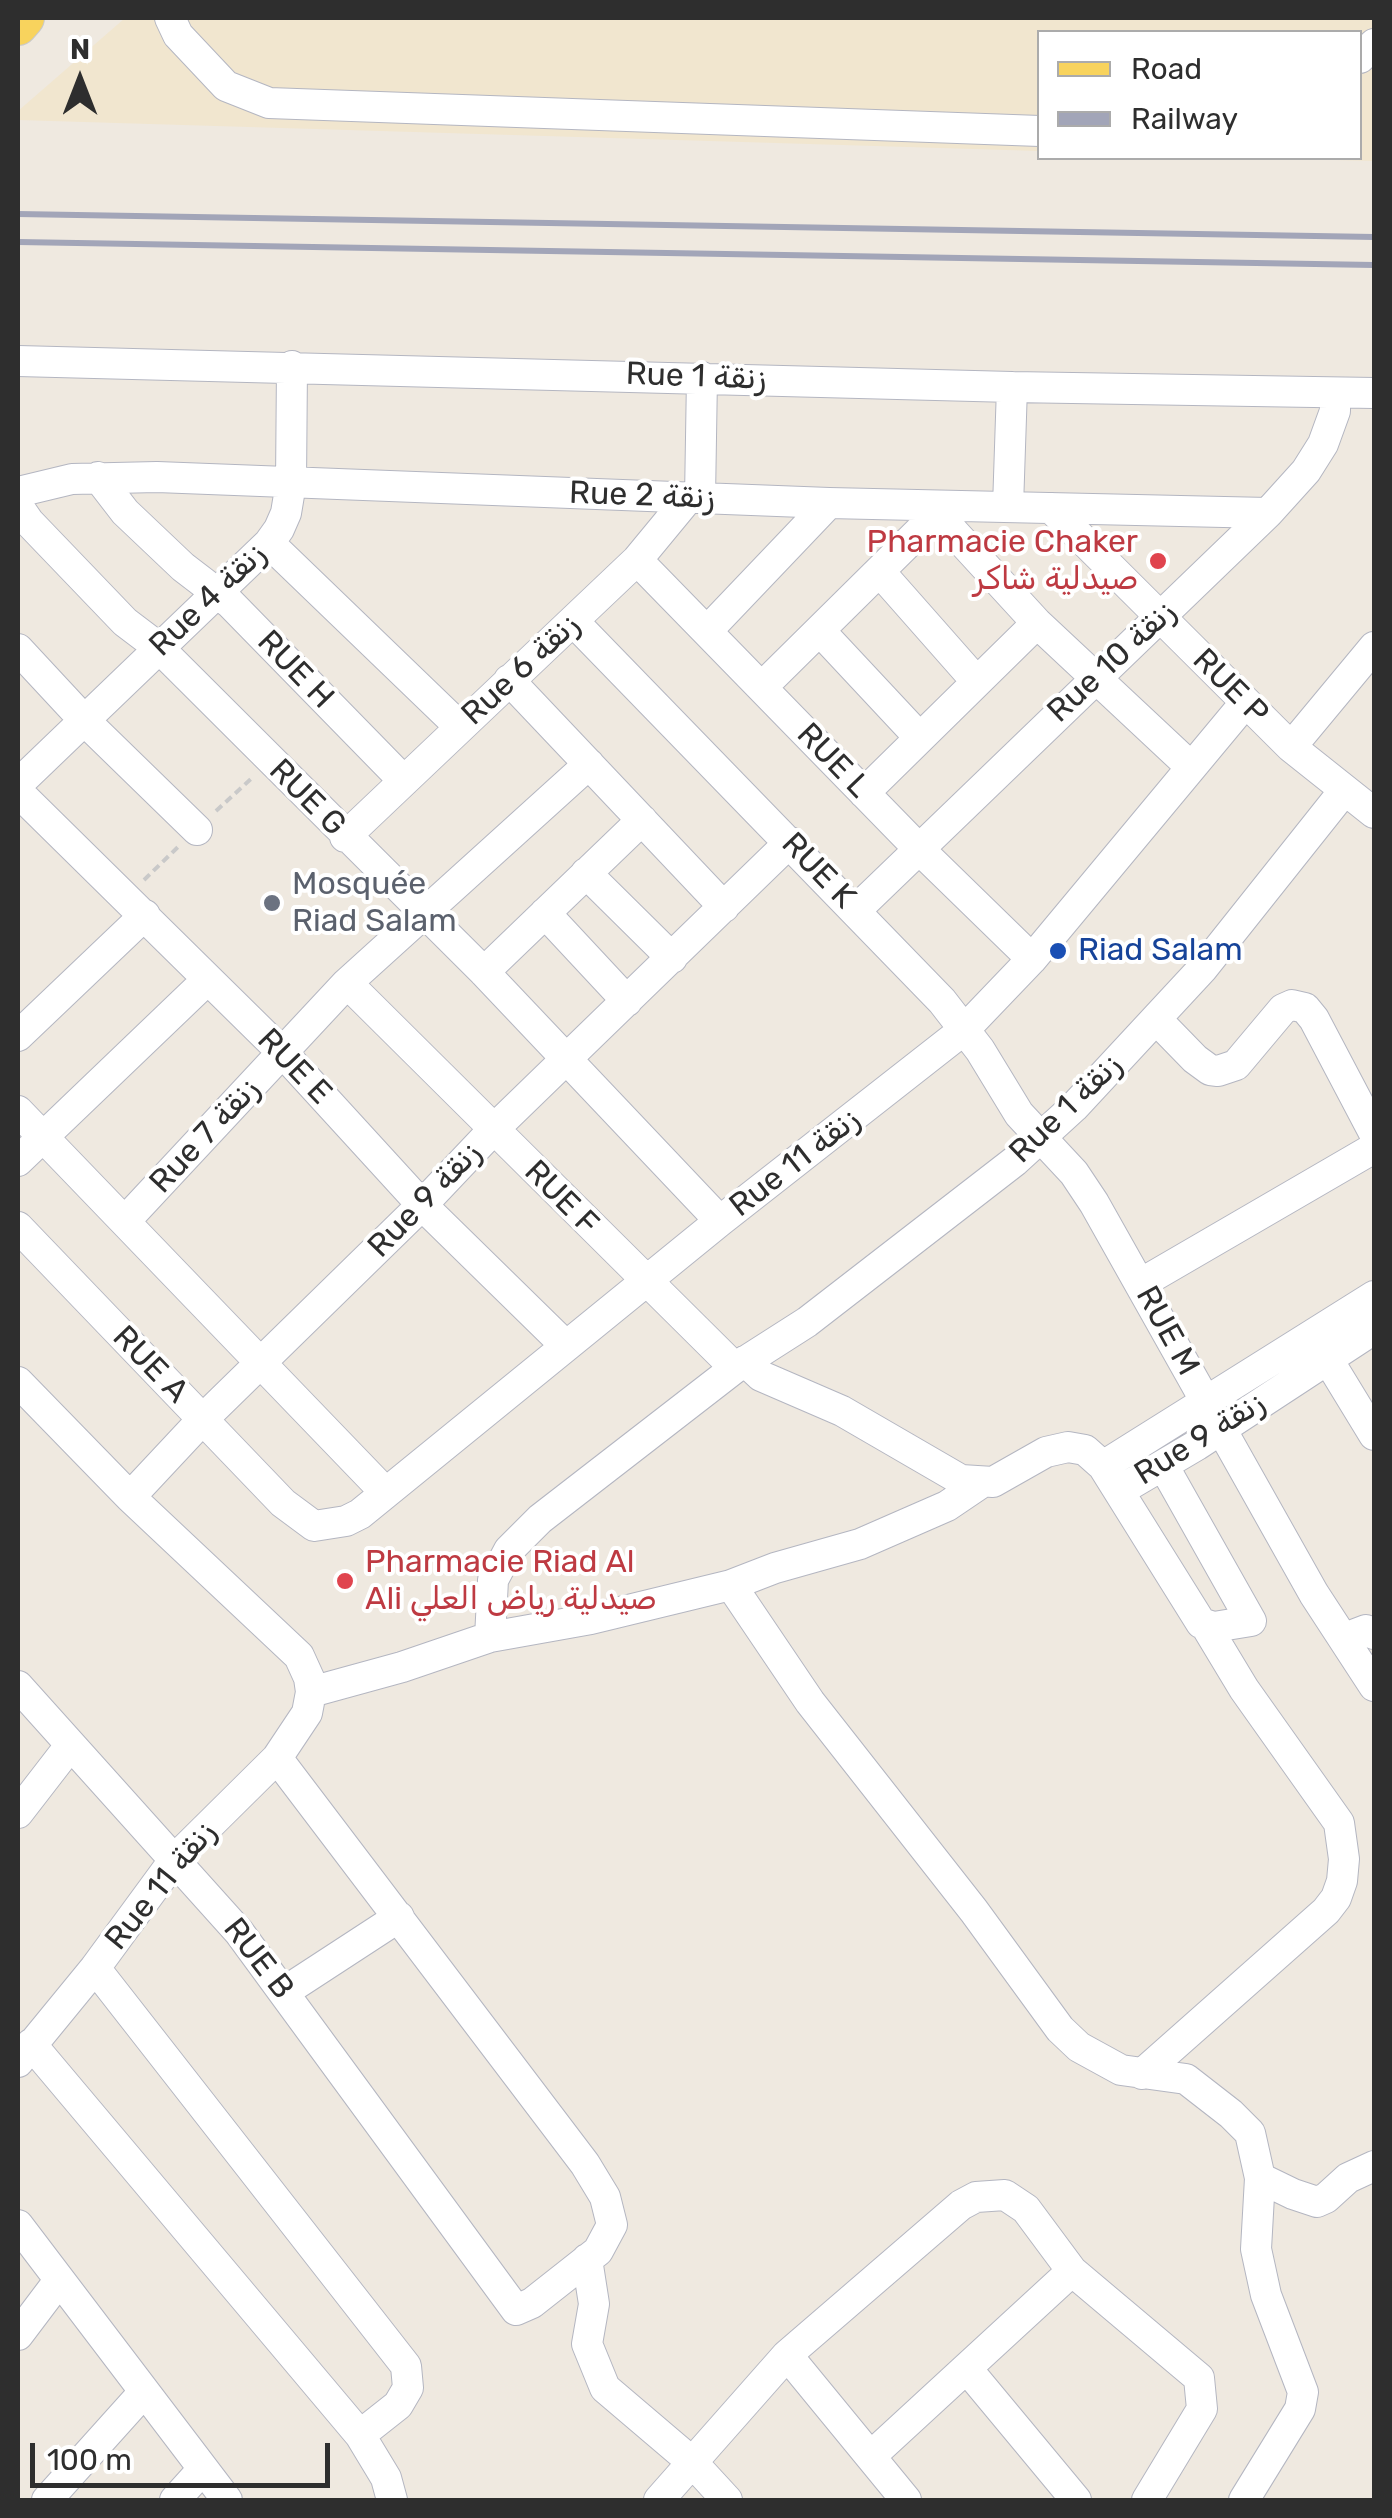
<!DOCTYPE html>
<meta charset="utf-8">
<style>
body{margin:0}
#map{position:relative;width:1392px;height:2518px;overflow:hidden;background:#efe9e0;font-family:Rubik,sans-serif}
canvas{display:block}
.frame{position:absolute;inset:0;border:20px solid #2e2e2e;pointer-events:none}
.legend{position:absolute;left:1037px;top:30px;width:325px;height:130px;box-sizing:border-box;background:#fff;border:2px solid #ababab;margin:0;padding:12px 18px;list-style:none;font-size:30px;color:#2e2e2e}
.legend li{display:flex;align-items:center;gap:20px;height:50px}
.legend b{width:50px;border:2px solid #ababab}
.north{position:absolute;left:30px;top:30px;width:100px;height:100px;-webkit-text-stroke:8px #fff;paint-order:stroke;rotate:0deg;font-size:28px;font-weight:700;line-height:40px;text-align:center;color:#2e2e2e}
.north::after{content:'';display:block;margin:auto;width:35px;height:45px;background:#2e2e2e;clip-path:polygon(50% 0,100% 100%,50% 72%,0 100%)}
.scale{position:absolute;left:30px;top:2443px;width:300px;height:45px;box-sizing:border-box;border:5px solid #2e2e2e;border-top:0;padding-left:12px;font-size:30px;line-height:35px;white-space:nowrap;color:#2e2e2e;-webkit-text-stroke:8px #fff;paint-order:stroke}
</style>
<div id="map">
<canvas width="1392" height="2518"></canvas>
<div class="frame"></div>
<ul class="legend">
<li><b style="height:12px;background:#f8d35d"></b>Road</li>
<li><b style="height:12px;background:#a2a5b8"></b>Railway</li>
</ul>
<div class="north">N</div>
<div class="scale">100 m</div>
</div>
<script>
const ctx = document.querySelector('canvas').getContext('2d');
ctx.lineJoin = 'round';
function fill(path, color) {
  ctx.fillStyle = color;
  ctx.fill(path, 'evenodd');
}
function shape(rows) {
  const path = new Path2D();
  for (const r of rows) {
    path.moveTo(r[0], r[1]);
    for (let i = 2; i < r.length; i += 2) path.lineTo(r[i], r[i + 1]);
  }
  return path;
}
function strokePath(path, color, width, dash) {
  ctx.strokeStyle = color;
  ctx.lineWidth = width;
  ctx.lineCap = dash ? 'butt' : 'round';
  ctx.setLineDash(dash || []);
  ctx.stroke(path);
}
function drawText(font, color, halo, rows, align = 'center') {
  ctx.font = font + ' Rubik,"Noto Naskh Arabic",sans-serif';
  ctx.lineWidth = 8;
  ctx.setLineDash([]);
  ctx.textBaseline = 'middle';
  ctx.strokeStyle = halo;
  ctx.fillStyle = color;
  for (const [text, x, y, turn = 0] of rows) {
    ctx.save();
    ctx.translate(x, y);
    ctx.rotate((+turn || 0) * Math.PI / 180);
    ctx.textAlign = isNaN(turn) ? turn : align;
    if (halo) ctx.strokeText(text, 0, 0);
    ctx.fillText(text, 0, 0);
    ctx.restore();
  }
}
fill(shape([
 [125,18,1374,18,1374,161,1259,158,1360,158,1360,32,1040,32,1039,151,18,120,18,111]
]), '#f1e6cf');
const minor = shape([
 [170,18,178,35,226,86,269,103,1040,131],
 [1360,58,1374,44],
 [18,361,1012,387,1374,393],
 [98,477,125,512,183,567,230,603,404,781],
 [18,492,72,479,157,477,829,503,1268,513],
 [700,498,702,377],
 [18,506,29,522,125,622,158,647,484,972,720,1221],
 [937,506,937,514,1037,623,1191,767],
 [1008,507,1012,387],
 [1051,508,1291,747,1374,813],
 [269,543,460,727],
 [637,560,919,849,1032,959],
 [880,572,977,682],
 [573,621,942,1001,980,1050,1019,1114,1074,1173,1094,1203,1314,1594,1374,1686],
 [707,631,829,503],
 [820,631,920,738],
 [18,649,84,720,197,830],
 [509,680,724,907],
 [762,687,937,514],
 [1291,747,1374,647],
 [18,784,269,543,279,529,286,513,291,483,292,366],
 [18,792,283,1053,422,1205,566,1346],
 [864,793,1037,623],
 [345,837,637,560,689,497],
 [586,873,672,958],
 [856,910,1268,513,1306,471,1323,444,1335,411,1335,394],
 [545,913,627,1001],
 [484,972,642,820],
 [347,983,735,1368],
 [1156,1019,1195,1059,1210,1070,1218,1071,1236,1065,1283,1009,1292,1005,1305,1008,1314,1019,1374,1133],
 [18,1036,145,915],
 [18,1111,385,1492],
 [18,1161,207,980],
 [126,1220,347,983,589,764],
 [18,1227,283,1503,314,1526,346,1521,360,1514,720,1221,965,1029,1032,959,1245,703],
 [1140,1284,1374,1148],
 [1327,1358,1374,1435],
 [745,1361,761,1376,842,1411,961,1480,993,1482,1046,1452,1068,1447,1085,1450,1103,1466,1201,1623,1214,1627,1251,1621,1163,1465],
 [18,1382,130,1497,299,1656,309,1678,311,1692,307,1713,277,1758,175,1859,95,1968,18,2062],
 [1103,1466,1374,1296],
 [1119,1491,1197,1445,1374,1329],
 [130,1497,202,1420,422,1205,493,1130,790,842],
 [731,1585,775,1568,860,1544,947,1506,981,1483],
 [490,1637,493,1580,509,1550,540,1519,735,1368,807,1322,1015,1161,1074,1107,1203,968,1343,792],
 [1345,1638,1366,1630,1374,1634],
 [18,1686,239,1932,516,2310,532,2303,598,2251,612,2225,605,2197,585,2164,277,1758],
 [311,1692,402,1667,490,1637,591,1619,731,1585,810,1702,974,1911,1060,2029,1079,2047,1121,2070,1186,2079,1231,2114,1250,2133,1260,2178,1293,2194,1317,2202,1326,2198,1348,2178,1374,2166],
 [18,1813,69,1747],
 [95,1968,406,2366,408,2388,398,2405,360,2435],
 [284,1992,399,1917],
 [31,2044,360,2435,386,2478,392,2500],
 [1142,2074,1326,1911,1336,1898,1342,1881,1344,1859,1339,1823,1244,1689,1206,1626],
 [18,2225,227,2500],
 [587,2259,594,2304,587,2344,605,2388,692,2462,727,2500],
 [18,2335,58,2282],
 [787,2355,906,2500],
 [968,2370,1076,2500],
 [871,2456,1072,2271],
 [47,2500,144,2392],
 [175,2500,203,2469],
 [659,2500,787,2355,961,2205,976,2197,1005,2195,1026,2209,1072,2271,1199,2378,1202,2409,1147,2500],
 [1244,2500,1300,2409,1303,2392,1266,2295,1256,2249,1260,2178]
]);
const major = shape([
 [18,26,25,18]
]);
strokePath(minor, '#b4b6c1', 32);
strokePath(major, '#c9c9c9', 40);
strokePath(shape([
 [216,811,253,777],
 [144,880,180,845]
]), '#c9c9c9', 4, [8, 5]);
strokePath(minor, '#fff', 30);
strokePath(major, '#f8d35d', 38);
strokePath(shape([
 [18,214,1374,237],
 [18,242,1374,265]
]), '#a2a5b8', 6);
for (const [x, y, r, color] of [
 [1158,561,10,"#e0444e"],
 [272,903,10,"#6b7280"],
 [1058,951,10,"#1a4fb4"],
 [345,1581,10,"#e0444e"]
]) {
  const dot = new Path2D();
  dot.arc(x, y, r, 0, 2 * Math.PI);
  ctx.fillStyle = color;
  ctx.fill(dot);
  strokePath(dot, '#fff', 4);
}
drawText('32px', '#2e2e2e', '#fff', [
 ["Rue 1 زنقة",696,377,2],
 ["Rue 2 زنقة",642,496,2],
 ["Rue 4 زنقة",208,600,-44],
 ["Rue 10 زنقة",1112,662,-43],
 ["RUE H",295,670,46],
 ["Rue 6 زنقة",521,670,-43],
 ["RUE P",1230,687,45],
 ["RUE L",833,761,46],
 ["RUE G",307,798,45],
 ["RUE K",818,871,46],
 ["RUE E",294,1067,46],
 ["Rue 1 زنقة",1066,1109,-44],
 ["Rue 7 زنقة",205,1136,-47],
 ["Rue 11 زنقة",795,1163,-38],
 ["RUE F",561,1198,45],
 ["Rue 9 زنقة",425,1200,-46],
 ["RUE M",1167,1331,61],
 ["RUE A",150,1365,46],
 ["Rue 9 زنقة",1200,1439,-32],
 ["Rue 11 زنقة",161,1886,-51],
 ["RUE B",258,1959,52]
]);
drawText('32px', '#be3a42', '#fff', [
 ["Pharmacie Chaker",1138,543],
 ["صيدلية شاكر",1138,580],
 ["Pharmacie Riad Al",365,1563,"left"],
 ["Ali صيدلية رياض العلي",365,1600,"left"]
], 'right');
drawText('32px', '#5b616d', '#fff', [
 ["Mosquée",292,885],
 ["Riad Salam",292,922]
], 'left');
drawText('32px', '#164399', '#fff', [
 ["Riad Salam",1078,951]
], 'left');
</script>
